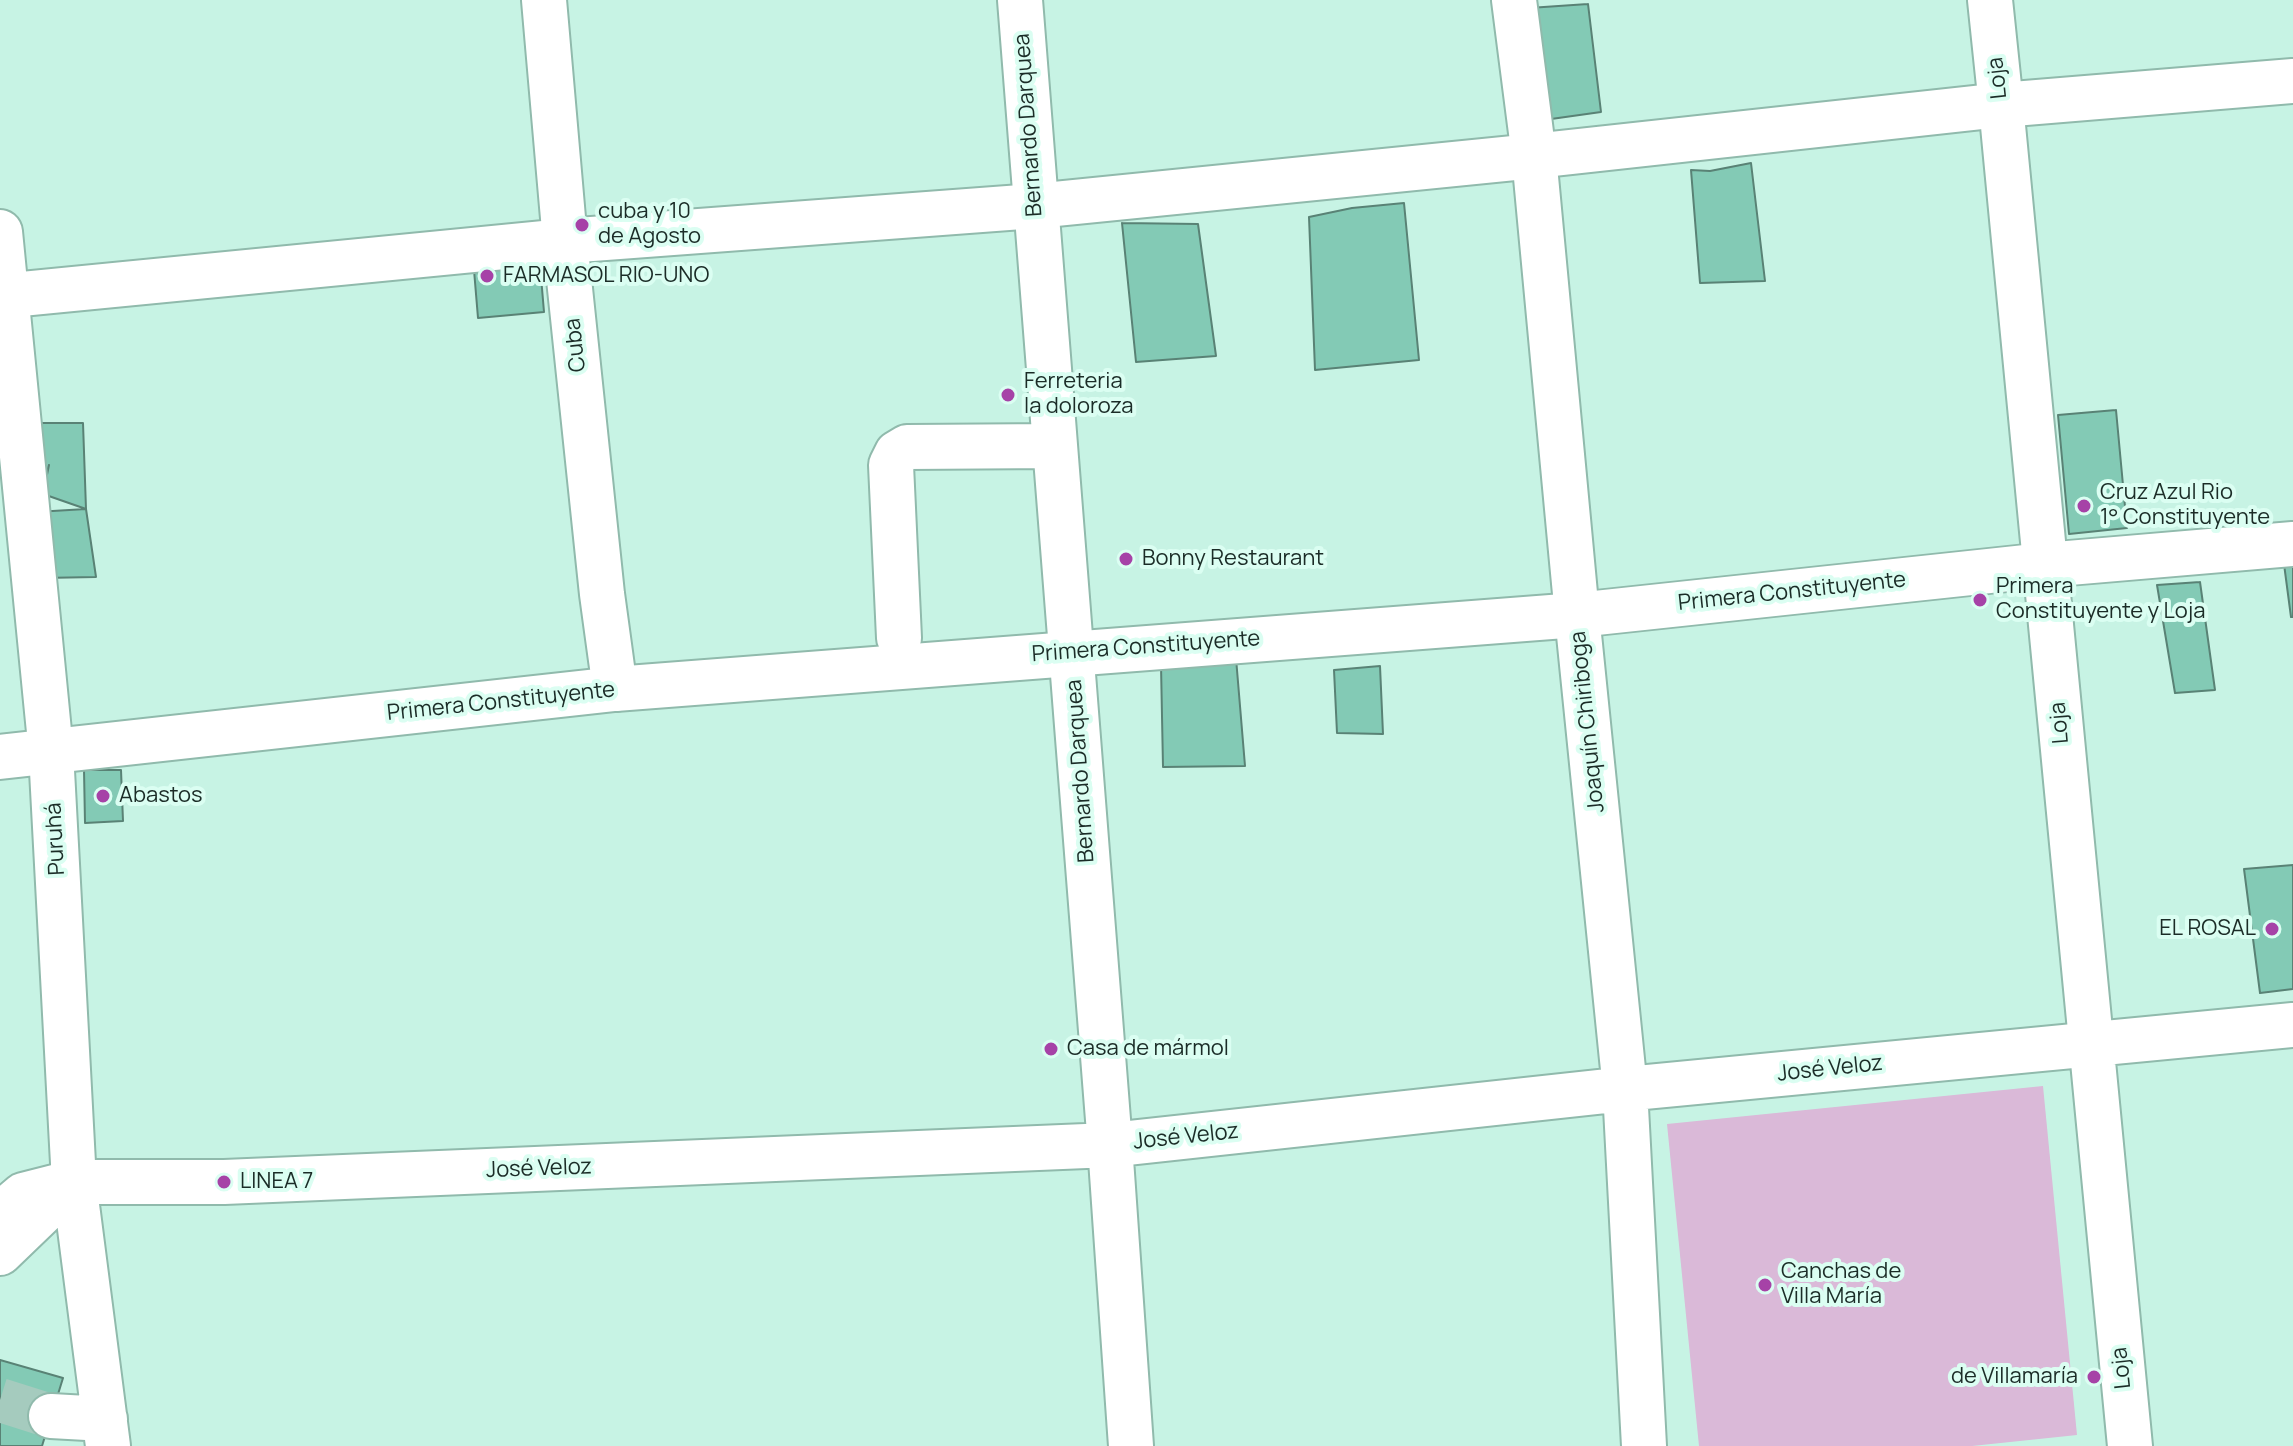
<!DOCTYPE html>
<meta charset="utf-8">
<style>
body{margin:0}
canvas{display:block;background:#c7f3e4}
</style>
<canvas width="2293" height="1446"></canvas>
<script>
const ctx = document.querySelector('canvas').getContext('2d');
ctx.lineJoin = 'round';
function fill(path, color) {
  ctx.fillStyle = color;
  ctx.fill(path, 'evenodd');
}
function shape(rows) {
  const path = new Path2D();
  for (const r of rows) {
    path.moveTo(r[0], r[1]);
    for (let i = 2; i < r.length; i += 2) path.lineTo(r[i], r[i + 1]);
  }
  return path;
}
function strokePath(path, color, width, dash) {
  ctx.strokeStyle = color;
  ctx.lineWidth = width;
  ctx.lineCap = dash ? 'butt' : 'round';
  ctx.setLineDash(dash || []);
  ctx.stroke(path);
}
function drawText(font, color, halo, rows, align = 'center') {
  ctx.font = font + ' Manrope,sans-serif';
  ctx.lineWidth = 8;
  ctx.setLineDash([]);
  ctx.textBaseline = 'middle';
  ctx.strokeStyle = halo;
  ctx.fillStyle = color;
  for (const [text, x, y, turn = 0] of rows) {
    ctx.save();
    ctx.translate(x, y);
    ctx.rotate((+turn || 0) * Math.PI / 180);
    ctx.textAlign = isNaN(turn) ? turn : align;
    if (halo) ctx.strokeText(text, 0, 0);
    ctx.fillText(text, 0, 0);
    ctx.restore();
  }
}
fill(shape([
 [2043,1086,2077,1435,1972,1446,1699,1446,1667,1124]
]), '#dab9d8');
const building = shape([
 [1588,4,1601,112,1544,120,1529,8,1588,4],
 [1751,163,1765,281,1700,283,1691,170,1710,171,1751,163],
 [1404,203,1419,360,1315,370,1309,217,1352,208,1404,203],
 [1122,223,1198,224,1216,356,1136,362,1122,223],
 [539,253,544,312,478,318,473,258,539,253],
 [2116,410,2127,528,2069,534,2058,415,2116,410],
 [36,423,83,423,86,509,43,494,49,465,36,512,36,423],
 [86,509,96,577,42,578,36,512,86,509],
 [2284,564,2293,564,2293,617,2291,617,2284,564],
 [2200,582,2215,690,2175,693,2157,585,2200,582],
 [1236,658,1245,766,1163,767,1161,665,1236,658],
 [1380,666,1383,734,1337,733,1334,670,1380,666],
 [84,770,121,770,123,821,85,823,84,770],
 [2293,865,2293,989,2260,993,2244,869,2293,865],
 [0,1360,63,1378,42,1446,0,1446,0,1360]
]);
fill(building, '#83cab5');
strokePath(building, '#598275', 2);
strokePath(shape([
 [0,1400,51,1416]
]), '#a5cbbe', 44, [44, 22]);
const minor = shape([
 [544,0,565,241,602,594,615,689],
 [1020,0,1110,1145,1131,1446],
 [1514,0,1534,156,1577,615,1625,1089,1644,1446],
 [1990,0,2001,105,2130,1446],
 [0,232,51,752,74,1182,108,1446],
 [899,638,891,465,897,453,907,447,1055,446],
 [0,1215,23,1195,74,1182,224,1182,1110,1145,1625,1089,2293,1025],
 [0,1253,52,1203],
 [51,1416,105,1419]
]);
const major = shape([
 [0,296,565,241,1035,206,1534,156,2001,105,2293,81],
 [0,757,615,689,1577,615,2045,565,2293,544]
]);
strokePath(minor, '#90baac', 48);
strokePath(major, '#90baac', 48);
strokePath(minor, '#fff', 44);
strokePath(major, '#fff', 44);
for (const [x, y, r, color] of [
 [582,225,8,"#a642a7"],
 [487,276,8,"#a642a7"],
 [1008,395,8,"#a642a7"],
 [2084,506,8,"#a642a7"],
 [1126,559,8,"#a642a7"],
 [1980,600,8,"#a642a7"],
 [103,796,8,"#a642a7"],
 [2272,929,8,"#a642a7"],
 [1051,1049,8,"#a642a7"],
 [224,1182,8,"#a642a7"],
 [1765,1285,8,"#a642a7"],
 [2094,1377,8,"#a642a7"]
]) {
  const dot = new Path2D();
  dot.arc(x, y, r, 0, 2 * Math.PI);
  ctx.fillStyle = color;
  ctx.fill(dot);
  strokePath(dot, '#dbfef2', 3);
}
drawText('22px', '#1b2c27', '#dbfef2', [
 ["Loja",1998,78,-96],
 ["Bernardo Darquea",1029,125,-94],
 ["Cuba",576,345,-96],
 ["Primera Constituyente",1792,592,-6],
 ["Primera Constituyente",1146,647,-4],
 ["Primera Constituyente",501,702,-6],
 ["Joaquín Chiriboga",1588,722,-96],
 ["Loja",2060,723,-95],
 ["Bernardo Darquea",1081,771,-94],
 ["Puruhá",56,839,-93],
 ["José Veloz",1830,1069,-6],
 ["José Veloz",1186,1137,-6],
 ["José Veloz",539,1169,-2],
 ["Loja",2122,1368,-96]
]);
drawText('22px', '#1b2c27', '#dbfef2', [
 ["cuba y 10",598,212],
 ["de Agosto",598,237],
 ["FARMASOL RIO-UNO",503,276],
 ["Ferreteria",1024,382],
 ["la doloroza",1024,407],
 ["Cruz Azul Rio",2100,493],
 ["1° Constituyente",2100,518],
 ["Bonny Restaurant",1142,559],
 ["Primera",1996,587],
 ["Constituyente y Loja",1996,612],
 ["Abastos",119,796],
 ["EL ROSAL",2256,929,"right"],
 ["Casa de mármol",1067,1049],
 ["LINEA 7",240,1182],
 ["Canchas de",1781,1272],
 ["Villa María",1781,1297],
 ["de Villamaría",2078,1377,"right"]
], 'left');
</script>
